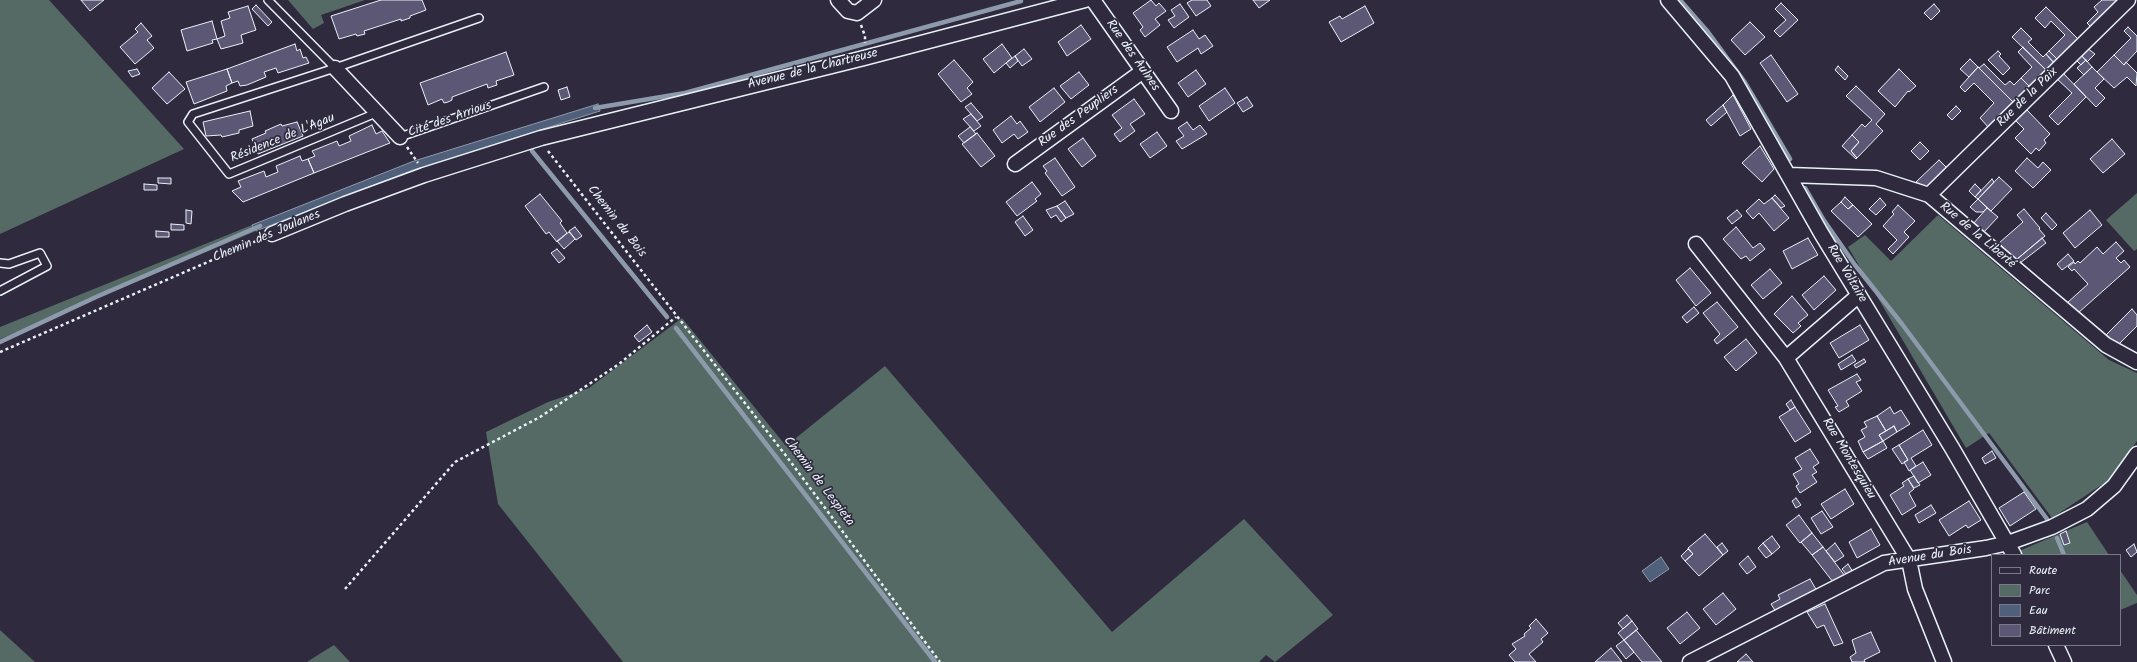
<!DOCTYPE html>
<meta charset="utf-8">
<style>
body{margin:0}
#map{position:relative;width:2137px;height:662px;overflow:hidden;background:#2f2a3d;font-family:Kalam,sans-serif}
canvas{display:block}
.legend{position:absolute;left:1991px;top:554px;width:130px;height:92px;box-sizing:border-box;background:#2f2a3d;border:1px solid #797a88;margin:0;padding:5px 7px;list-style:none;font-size:12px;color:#e8f1f8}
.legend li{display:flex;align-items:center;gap:8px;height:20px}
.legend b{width:20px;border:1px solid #797a88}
</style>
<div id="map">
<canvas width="2137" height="662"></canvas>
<ul class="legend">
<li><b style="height:5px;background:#2f2a3d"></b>Route</li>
<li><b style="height:11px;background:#556a64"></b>Parc</li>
<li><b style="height:11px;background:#50607a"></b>Eau</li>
<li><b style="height:11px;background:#5c5775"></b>Bâtiment</li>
</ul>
</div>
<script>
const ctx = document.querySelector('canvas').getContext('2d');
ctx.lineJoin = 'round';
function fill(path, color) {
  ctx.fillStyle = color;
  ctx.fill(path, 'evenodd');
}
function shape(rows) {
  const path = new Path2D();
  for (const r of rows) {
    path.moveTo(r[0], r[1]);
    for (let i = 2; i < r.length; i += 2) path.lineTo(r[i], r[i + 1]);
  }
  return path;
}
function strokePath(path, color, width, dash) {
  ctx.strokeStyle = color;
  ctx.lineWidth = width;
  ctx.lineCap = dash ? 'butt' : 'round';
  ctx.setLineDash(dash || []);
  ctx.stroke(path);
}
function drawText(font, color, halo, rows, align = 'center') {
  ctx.font = font + ' Kalam,sans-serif';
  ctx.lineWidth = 3.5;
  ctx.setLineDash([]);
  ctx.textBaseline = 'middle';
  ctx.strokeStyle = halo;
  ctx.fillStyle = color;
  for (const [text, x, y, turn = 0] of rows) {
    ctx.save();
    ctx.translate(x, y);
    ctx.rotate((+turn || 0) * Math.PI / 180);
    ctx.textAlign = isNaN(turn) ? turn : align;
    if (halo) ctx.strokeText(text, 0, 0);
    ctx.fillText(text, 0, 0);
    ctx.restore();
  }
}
fill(shape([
 [0,0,49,0,184,149,0,234],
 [288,0,365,0,321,15,324,23,313,29],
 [2137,193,2137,249,2134,251,2106,220],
 [1938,215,2109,360,2137,373,2137,441,2109,480,2052,518,1989,433,1966,448,1848,247,1865,235,1891,261],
 [252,225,256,231,0,339,0,327],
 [682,318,786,446,885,366,1112,632,1244,519,1333,615,1275,662,1266,655,1259,662,623,662,498,504,486,432,548,402,589,388],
 [2087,522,2109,555,2021,555,2019,551],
 [2120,570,2137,595,2137,603,2120,610],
 [0,630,35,662,0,662],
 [334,645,350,662,307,662,321,653]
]), '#556a64');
const water = shape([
 [598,104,600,111,413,170,256,231,252,225,414,161,598,104],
 [1661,557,1669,569,1650,582,1642,571,1661,557]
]);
fill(water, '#50607a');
strokePath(water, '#8d9aac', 1);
strokePath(shape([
 [1680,0,1708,32,1744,81,1790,159],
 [595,108,685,93,1021,1],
 [532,151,667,317],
 [1805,188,1823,219,1855,265,1902,324,2047,519],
 [676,328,935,662],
 [0,342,96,297,260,226],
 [2057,538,2064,555]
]), '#8d9aac', 4.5);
const building = shape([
 [81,0,104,0,90,11,81,0],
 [381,0,422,0,426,10,410,16,410,18,401,21,401,19,364,31,365,34,357,36,356,34,339,39,331,16,381,0],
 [1151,0,1156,6,1159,3,1166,11,1155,19,1160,25,1145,37,1140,30,1143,27,1133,13,1151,0],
 [1192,0,1207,0,1211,6,1196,16,1187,3,1192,0],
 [1253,0,1270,0,1259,8,1253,0],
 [2102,0,2122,0,2092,28,2087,23,2098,12,2094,7,2102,0],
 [1781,3,1798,20,1780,37,1774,31,1786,20,1775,9,1781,3],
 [1180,4,1189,17,1174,28,1168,20,1175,16,1171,10,1180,4],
 [1934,4,1940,11,1931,20,1924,13,1934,4],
 [256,5,272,22,268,26,252,9,256,5],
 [248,6,256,30,241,35,243,43,221,49,217,39,225,36,221,21,230,18,228,12,248,6],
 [1365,6,1374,23,1341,42,1329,22,1340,16,1342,19,1365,6],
 [2046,7,2080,41,2059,61,2049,51,2065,35,2051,21,2045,28,2035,18,2046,7],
 [212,21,217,39,212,40,213,43,187,51,181,30,212,21],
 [1750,22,1765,37,1745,55,1731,40,1750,22],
 [141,23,152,36,147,40,154,48,135,64,120,47,138,32,135,29,141,23],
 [1081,25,1091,39,1067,56,1058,42,1081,25],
 [2128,27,2137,36,2137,51,2124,65,2114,55,2131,38,2124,31,2128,27],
 [2021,28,2032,39,2028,42,2043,57,2046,54,2055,64,2048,72,2012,37,2021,28],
 [1193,30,1199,39,1205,35,1213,46,1201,54,1198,48,1177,62,1167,47,1193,30],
 [295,44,297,51,300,49,303,58,306,57,309,63,278,73,276,68,264,72,266,77,247,85,240,86,238,81,232,83,227,69,295,44],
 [1002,44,1012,58,994,73,983,59,1002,44],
 [2023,47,2048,72,2031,88,2021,78,2032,67,2018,52,2023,47],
 [2087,48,2095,54,2087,62,2080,54,2087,48],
 [1024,49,1032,59,1022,66,1015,56,1024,49],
 [1998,51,2001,54,1999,56,2010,68,2003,75,1988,60,1998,51],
 [2049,51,2059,61,2055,64,2046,54,2049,51],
 [506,52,514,75,496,81,497,85,488,88,487,84,452,97,452,100,448,102,444,103,442,99,428,105,420,83,506,52],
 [2080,54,2086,60,2081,65,2075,59,2080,54],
 [1771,55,1798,94,1787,102,1760,63,1771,55],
 [2114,55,2124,65,2126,62,2137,73,2136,86,2127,77,2114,88,2097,72,2114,55],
 [1015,56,1018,61,1010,68,1006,63,1015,56],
 [1970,59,1978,67,1969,77,1960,69,1970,59],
 [954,60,973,82,967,88,972,94,961,102,938,74,954,60],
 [2086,60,2092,67,2084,75,2077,68,2086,60],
 [1984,64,2005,85,2010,81,2014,85,2021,78,2031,88,2015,104,1979,68,1984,64],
 [1838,66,1848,76,1845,80,1835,70,1838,66],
 [1978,67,2015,104,1990,129,1980,118,1994,103,1974,83,1965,92,1960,87,1978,67],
 [2092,67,2104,79,2095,88,2105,98,2096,107,2074,84,2092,67],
 [137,69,140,74,132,77,128,71,137,69],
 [227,69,232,83,226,86,227,91,194,104,186,82,227,69],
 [1899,69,1916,86,1909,92,1908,91,1895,107,1878,91,1899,69],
 [1196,70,1206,84,1188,97,1178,83,1196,70],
 [169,72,185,89,167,104,152,88,169,72],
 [1079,72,1089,85,1071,99,1060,86,1079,72],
 [2062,72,2086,97,2058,125,2049,116,2072,93,2056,78,2062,72],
 [1856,86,1885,114,1876,124,1883,131,1857,158,1851,151,1859,142,1852,135,1862,124,1865,127,1872,120,1846,96,1856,86],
 [567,87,570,97,561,100,558,90,567,87],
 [1054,88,1065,102,1040,122,1029,107,1054,88],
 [1225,88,1235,103,1209,121,1199,106,1225,88],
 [1733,95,1751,129,1740,136,1723,105,1733,95],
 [1247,97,1253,106,1243,112,1237,103,1247,97],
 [1134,99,1145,114,1130,124,1135,131,1120,142,1114,134,1122,128,1112,115,1134,99],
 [971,103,983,117,977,121,965,107,971,103],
 [1723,105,1727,112,1711,126,1706,120,1723,105],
 [1956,106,1961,111,1952,120,1947,115,1956,106],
 [2025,108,2050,134,2044,140,2046,143,2039,151,2036,148,2031,154,2015,138,2024,129,2014,119,2025,108],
 [250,111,253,126,239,130,239,133,222,137,221,135,206,136,203,122,250,111],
 [971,114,981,126,974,131,963,119,971,114],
 [1011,116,1017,124,1020,121,1028,132,1018,139,1014,134,1002,143,993,130,1011,116],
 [297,122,303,136,258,154,252,139,266,133,265,131,281,124,282,126,297,122],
 [1187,122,1193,130,1200,125,1207,134,1182,149,1176,141,1184,136,1178,128,1187,122],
 [372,125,376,134,382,131,390,143,314,173,308,159,315,156,312,151,337,141,339,146,351,141,349,136,372,125],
 [970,127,976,134,964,143,958,136,970,127],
 [1157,132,1167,146,1150,158,1140,144,1157,132],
 [977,133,995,156,981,167,962,144,977,133],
 [1852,135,1859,142,1851,151,1857,158,1856,159,1842,146,1852,135],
 [1083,138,1096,156,1082,167,1068,149,1083,138],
 [2112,139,2125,154,2103,173,2090,159,2112,139],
 [1920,142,1929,151,1920,160,1911,151,1920,142],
 [1760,146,1774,169,1762,182,1742,163,1760,146],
 [300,156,302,161,308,159,314,173,243,202,232,191,241,187,238,181,264,171,266,177,278,172,276,166,300,156],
 [1055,158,1075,187,1062,196,1045,173,1047,171,1043,166,1055,158],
 [2027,158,2038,168,2043,162,2051,170,2033,188,2015,171,2027,158],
 [1939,160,1949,170,1929,189,1916,182,1939,160],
 [1999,177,2012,189,1991,211,1978,199,1999,177],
 [158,178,171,178,171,184,158,183,158,178],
 [1992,179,1994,182,1978,199,1975,197,1992,179],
 [1032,182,1041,194,1035,199,1037,201,1017,216,1006,202,1032,182],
 [144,184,157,185,157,190,144,190,144,184],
 [1975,184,1981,190,1975,197,1969,191,1975,184],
 [540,194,562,221,560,223,567,233,557,242,549,232,546,234,525,206,540,194],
 [1775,195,1785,206,1781,208,1772,198,1775,195],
 [1845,197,1853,205,1848,209,1841,202,1845,197],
 [1772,198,1789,218,1774,231,1759,213,1753,219,1746,211,1759,199,1764,204,1772,198],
 [1880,198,1886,205,1876,215,1869,209,1880,198],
 [1978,199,1987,208,1983,212,1976,212,1970,207,1978,199],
 [1065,201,1074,214,1066,218,1057,206,1065,201],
 [1841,202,1848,209,1853,205,1872,224,1858,237,1831,211,1841,202],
 [1898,205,1915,221,1904,232,1909,237,1893,254,1888,249,1897,240,1883,226,1894,214,1892,212,1898,205],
 [1057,206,1066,218,1061,222,1056,215,1051,218,1046,210,1057,206],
 [1987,208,1998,217,1984,232,1973,224,1987,208],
 [2024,209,2040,228,2039,229,2045,236,2016,260,1999,243,2023,222,2017,215,2024,209],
 [186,210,192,211,191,224,186,223,186,210],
 [1737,210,1742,216,1732,224,1727,218,1737,210],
 [2090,210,2102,225,2075,248,2063,233,2090,210],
 [2046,213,2057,225,2052,230,2041,218,2046,213],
 [1023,216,1033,230,1025,236,1015,222,1023,216],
 [171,224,184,225,184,230,171,230,171,224],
 [575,227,582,236,576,240,569,231,575,227],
 [1736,227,1753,248,1760,243,1765,249,1750,261,1746,256,1741,259,1723,239,1736,227],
 [156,231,169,232,169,237,156,237,156,231],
 [569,232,575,239,564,249,557,241,569,232],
 [1808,238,1818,255,1792,269,1783,251,1808,238],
 [2042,238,2046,243,2020,263,2016,260,2042,238],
 [2116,242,2124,251,2116,258,2121,263,2124,260,2130,267,2078,313,2067,303,2088,284,2074,269,2072,271,2068,267,2074,262,2075,264,2078,261,2080,263,2097,247,2103,254,2116,242],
 [557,249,565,258,559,263,551,253,557,249],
 [2068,254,2074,261,2062,270,2057,264,2068,254],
 [1690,268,1711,293,1696,306,1676,280,1690,268],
 [1770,269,1782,283,1763,299,1751,285,1770,269],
 [1824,276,1836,290,1814,310,1802,295,1824,276],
 [1792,296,1808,315,1798,323,1801,326,1793,333,1774,314,1792,296],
 [1717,302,1738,327,1717,344,1714,340,1720,334,1703,313,1717,302],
 [1694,307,1699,313,1687,323,1682,317,1694,307],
 [2132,309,2137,315,2137,326,2116,347,2105,336,2132,309],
 [647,325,652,332,639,342,634,336,647,325],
 [1860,325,1869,340,1839,358,1830,343,1860,325],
 [1746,339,1757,353,1736,371,1724,357,1746,339],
 [1852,355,1856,361,1841,370,1838,364,1852,355],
 [1864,359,1866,362,1856,368,1854,365,1864,359],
 [1857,374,1861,380,1856,382,1862,391,1846,401,1849,406,1839,412,1835,407,1838,406,1828,390,1857,374],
 [1791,400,1795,407,1790,410,1786,404,1791,400],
 [1795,407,1811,432,1795,442,1779,417,1795,407],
 [1890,407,1894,414,1901,410,1910,424,1897,432,1894,426,1886,431,1877,416,1890,407],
 [1877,416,1886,431,1879,435,1883,441,1863,452,1858,441,1865,437,1861,430,1867,427,1864,422,1877,416],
 [1894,426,1897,432,1883,441,1879,435,1894,426],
 [1923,430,1932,445,1911,458,1916,466,1909,471,1904,462,1908,460,1899,445,1923,430],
 [1883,441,1887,448,1868,459,1863,452,1883,441],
 [1899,445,1908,460,1902,464,1892,449,1899,445],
 [1810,449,1819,463,1813,467,1817,472,1812,475,1817,482,1800,493,1796,486,1799,484,1793,474,1802,469,1795,458,1810,449],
 [1992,451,1996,458,1985,464,1982,458,1992,451],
 [1923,462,1931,475,1918,483,1910,470,1923,462],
 [1914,476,1920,485,1914,488,1908,479,1914,476],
 [1908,479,1914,489,1909,493,1916,506,1902,515,1890,495,1904,486,1902,483,1908,479],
 [1845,489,1854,504,1831,519,1821,504,1845,489],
 [2024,492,2036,509,2010,526,1999,508,2024,492],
 [1796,498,1801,505,1796,508,1792,501,1796,498],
 [1969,501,1981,520,1968,528,1966,525,1949,536,1939,520,1969,501],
 [1931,505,1936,513,1919,523,1915,515,1931,505],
 [1822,511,1833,527,1821,534,1811,518,1822,511],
 [1799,515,1812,533,1800,543,1786,525,1799,515],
 [1871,529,1880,545,1857,558,1849,542,1871,529],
 [2066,531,2070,543,2064,545,2060,534,2066,531],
 [1812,533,1823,547,1812,555,1801,542,1812,533],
 [1705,534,1723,555,1699,576,1685,561,1693,554,1688,548,1705,534],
 [1772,536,1780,547,1772,554,1763,543,1772,536],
 [1722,543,1728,551,1723,555,1717,547,1722,543],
 [1763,543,1772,554,1766,558,1758,548,1763,543],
 [1835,543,1844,556,1835,562,1826,551,1835,543],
 [2134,544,2137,552,2131,557,2126,550,2134,544],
 [1823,547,1845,576,1833,582,1812,555,1823,547],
 [1688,549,1693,554,1685,561,1681,556,1688,549],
 [1748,556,1756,567,1747,574,1739,564,1748,556],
 [1848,564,1853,572,1847,575,1842,569,1848,564],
 [1810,579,1817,591,1776,612,1771,604,1780,599,1778,595,1810,579],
 [1723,593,1736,609,1716,625,1703,609,1723,593],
 [1825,604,1843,643,1834,646,1824,625,1817,628,1807,612,1825,604],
 [1687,612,1700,628,1680,644,1667,628,1687,612],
 [1627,615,1632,621,1623,629,1618,623,1627,615],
 [1536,619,1548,633,1541,639,1543,642,1529,654,1536,662,1515,662,1509,655,1516,649,1512,644,1525,636,1524,634,1531,628,1529,626,1536,619],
 [1632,621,1638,629,1624,640,1618,633,1632,621],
 [1636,630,1662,662,1642,662,1624,640,1636,630],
 [1871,632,1880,652,1864,660,1865,662,1852,662,1850,657,1856,653,1852,640,1871,632],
 [1624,640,1634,652,1626,659,1616,646,1624,640],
 [1611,648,1622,662,1595,662,1611,648],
 [1746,654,1753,662,1737,662,1746,654]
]);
fill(building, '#5c5775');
strokePath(building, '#e8f1f8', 1);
const service = shape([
 [268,0,335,68,479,18],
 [335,68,193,114,188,122,229,174,376,113],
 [400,137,544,87],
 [0,263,9,264,40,253,47,266,0,291]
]);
const minor = shape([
 [838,0,848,11,857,13,874,0],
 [1093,0,1171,111],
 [1668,0,1732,76,1821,233,1952,448,2014,555],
 [335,68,400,137],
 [1015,164,1143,71],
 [1789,175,1876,178,1929,195,2106,345,2137,362],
 [1929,195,2128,0],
 [272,234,345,204,424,175,541,138,864,58,1085,0],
 [1696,244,1786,358,1909,560,1915,589,1944,662],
 [1786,358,1859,295],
 [2056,645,2064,662],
 [1690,662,1884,563,1986,548,2008,543,2052,527,2087,509,2114,486,2137,454]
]);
strokePath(service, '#e8f1f8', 10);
strokePath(minor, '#e8f1f8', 17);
strokePath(shape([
 [861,25,865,36,865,43],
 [407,147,418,163],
 [548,151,787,457,940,662],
 [0,352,261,239],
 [345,589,455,462,540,417,619,364,676,317]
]), '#e8f1f8', 2.5, [3, 3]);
strokePath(service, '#2f2a3d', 7);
strokePath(minor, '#2f2a3d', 14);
drawText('13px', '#e8f1f8', '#2f2a3d', [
 ["Rue des Aulnes",1132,56,55],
 ["Avenue de la Chartreuse",813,70,-14],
 ["Rue de la Paix",2028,98,-44],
 ["Rue des Peupliers",1079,117,-36],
 ["Cité des Arrious",450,120,-19],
 ["Résidence de L'Agau",283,139,-22],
 ["Chemin du Bois",616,222,52],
 ["Rue de la Liberté",1977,236,40],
 ["Chemin des Joulanes",267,237,-23],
 ["Rue Voltaire",1846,274,59],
 ["Rue Montesquieu",1848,459,59],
 ["Chemin de Lespieta",818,482,53],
 ["Avenue du Bois",1930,557,-9]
]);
</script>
